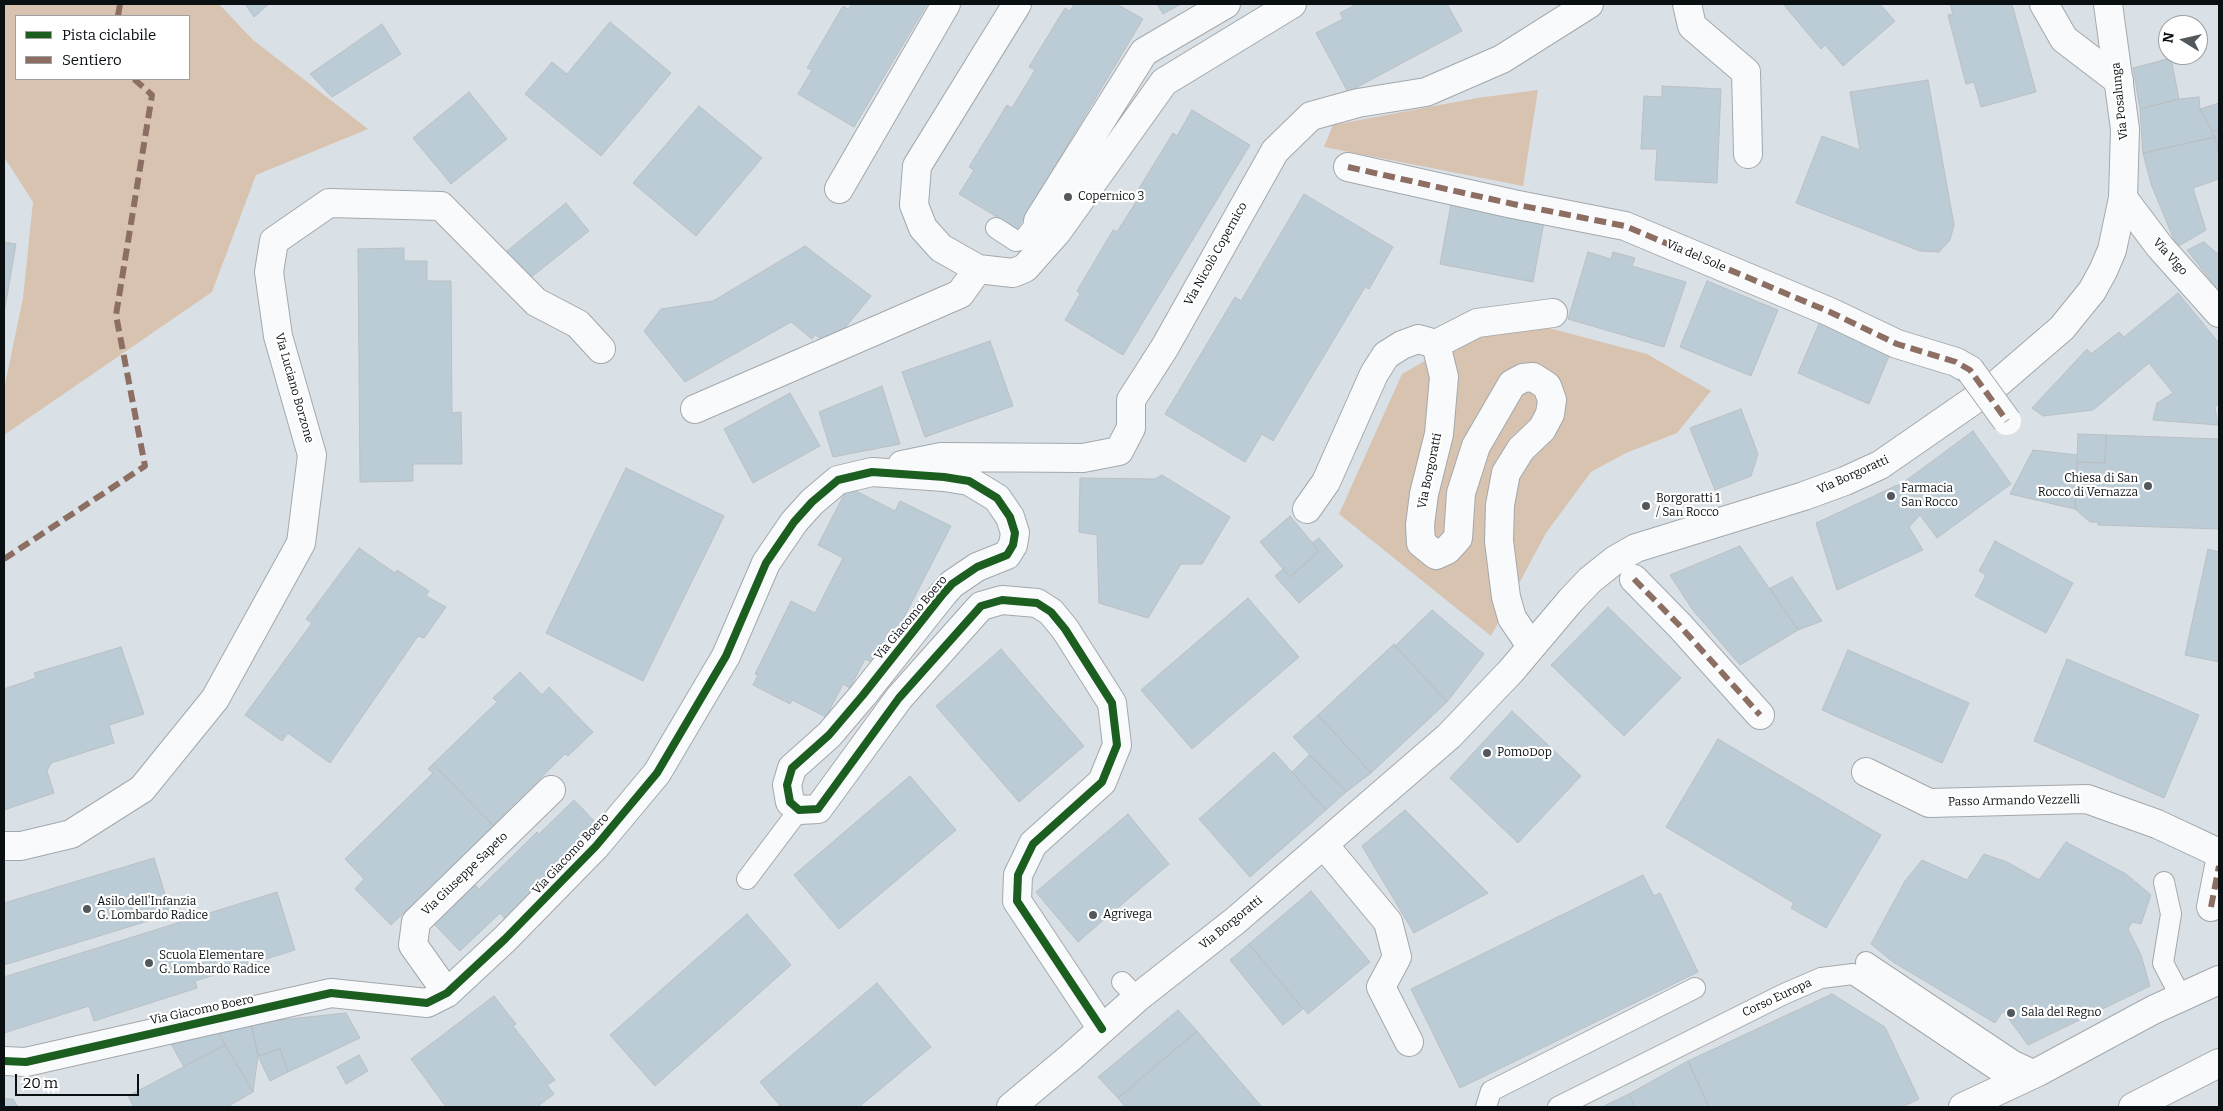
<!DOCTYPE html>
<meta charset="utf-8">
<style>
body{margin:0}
#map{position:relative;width:2223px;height:1111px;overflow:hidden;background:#dae1e6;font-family:Bitter,serif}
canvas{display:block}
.frame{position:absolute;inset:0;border:5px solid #0a0f12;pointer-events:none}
.legend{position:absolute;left:15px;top:15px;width:175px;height:65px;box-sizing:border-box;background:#fff;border:1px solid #9d9fa0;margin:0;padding:6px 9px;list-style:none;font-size:15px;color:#0a0f12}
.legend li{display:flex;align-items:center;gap:10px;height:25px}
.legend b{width:25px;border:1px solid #9d9fa0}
.north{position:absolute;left:2158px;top:15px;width:50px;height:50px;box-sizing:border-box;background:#fff;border:1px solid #9d9fa0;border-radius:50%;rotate:279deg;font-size:14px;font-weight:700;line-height:20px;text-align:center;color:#0a0f12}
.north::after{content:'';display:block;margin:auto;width:18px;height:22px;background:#53585c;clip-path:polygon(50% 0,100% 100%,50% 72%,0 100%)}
.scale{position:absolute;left:15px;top:1074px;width:124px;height:22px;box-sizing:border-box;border:2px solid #0a0f12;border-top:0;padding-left:6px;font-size:15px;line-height:18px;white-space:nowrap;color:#0a0f12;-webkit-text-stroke:4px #fff;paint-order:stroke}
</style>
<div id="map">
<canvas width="2223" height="1111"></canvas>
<div class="frame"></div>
<ul class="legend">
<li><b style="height:6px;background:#1b5e20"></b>Pista ciclabile</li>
<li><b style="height:6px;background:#8d6e63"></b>Sentiero</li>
</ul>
<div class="north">N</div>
<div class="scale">20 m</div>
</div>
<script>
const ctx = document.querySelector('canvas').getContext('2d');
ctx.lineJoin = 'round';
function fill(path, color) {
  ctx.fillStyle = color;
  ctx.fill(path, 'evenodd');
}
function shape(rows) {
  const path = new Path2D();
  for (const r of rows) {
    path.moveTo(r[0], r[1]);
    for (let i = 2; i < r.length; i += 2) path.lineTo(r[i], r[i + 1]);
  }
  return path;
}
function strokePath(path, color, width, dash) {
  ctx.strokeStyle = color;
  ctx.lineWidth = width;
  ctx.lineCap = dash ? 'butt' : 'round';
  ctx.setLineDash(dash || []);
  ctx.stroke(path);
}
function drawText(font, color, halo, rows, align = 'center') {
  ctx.font = font + ' Bitter,serif';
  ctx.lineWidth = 4.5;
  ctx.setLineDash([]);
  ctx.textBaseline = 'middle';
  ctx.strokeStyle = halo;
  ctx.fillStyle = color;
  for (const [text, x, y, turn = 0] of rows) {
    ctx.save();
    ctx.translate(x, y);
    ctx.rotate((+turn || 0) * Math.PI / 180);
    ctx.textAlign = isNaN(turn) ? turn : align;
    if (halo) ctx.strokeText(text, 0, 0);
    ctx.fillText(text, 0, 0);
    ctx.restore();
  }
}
fill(shape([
 [4,4,219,4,253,40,368,129,256,175,212,292,4,435,4,389,23,298,33,202,4,157],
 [16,16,189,16,189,79,16,79],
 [1538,90,1523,186,1324,147,1333,125,1477,98],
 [1545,327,1647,354,1711,391,1677,433,1626,453,1591,472,1546,533,1491,636,1339,514,1402,374,1449,347,1495,333]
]), '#d8c3b1');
const building = shape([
 [245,4,269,4,254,17,245,4],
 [852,4,927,4,854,127,798,94,812,70,807,68,843,6,848,9,852,4],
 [1074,4,1117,4,1143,19,1017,229,959,194,974,170,969,167,1007,105,1012,108,1035,70,1029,67,1065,8,1070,11,1074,4],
 [1157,4,1181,4,1163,14,1157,4],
 [1357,4,1447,4,1462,31,1348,92,1316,33,1343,19,1340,13,1357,4],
 [1783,4,1880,4,1895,21,1843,66,1825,45,1821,49,1783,4],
 [1950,4,2012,4,2036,92,1981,107,1974,82,1966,84,1948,15,1953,14,1950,4],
 [610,22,671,73,601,156,525,94,552,62,567,74,610,22],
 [382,24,401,54,332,97,310,74,382,24],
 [2171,58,2179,99,2140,109,2133,68,2171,58],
 [1928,80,1954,225,1950,240,1939,252,1920,251,1796,203,1822,136,1860,150,1850,92,1928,80],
 [1662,86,1721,89,1717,183,1655,180,1657,149,1641,149,1644,96,1662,97,1662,86],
 [469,92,507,139,451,184,413,138,469,92],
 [2199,97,2200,109,2215,137,2143,153,2140,109,2179,99,2199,97],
 [2219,103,2219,130,2212,131,2200,109,2219,103],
 [699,106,762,158,696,236,633,183,699,106],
 [1192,110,1250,145,1123,355,1065,320,1080,294,1077,291,1113,230,1117,232,1139,197,1135,195,1173,133,1177,136,1192,110],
 [2219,130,2219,154,2212,131,2219,130],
 [2215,137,2219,154,2219,179,2193,188,2206,230,2177,247,2151,184,2143,153,2215,137],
 [1304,194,1393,247,1369,289,1365,287,1273,441,1262,434,1245,462,1165,414,1235,297,1241,301,1304,194],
 [566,203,589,231,524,283,502,255,566,203],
 [1451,204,1544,222,1533,282,1440,264,1451,204],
 [4,242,16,244,4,313,4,242],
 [2204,242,2219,255,2219,291,2187,250,2204,242],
 [805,246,871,296,836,339,826,342,815,335,812,339,791,322,685,382,644,331,661,309,713,301,805,246],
 [404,248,404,261,427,261,427,281,451,281,452,413,461,412,462,464,413,464,413,481,360,482,358,249,404,248],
 [1588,252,1611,259,1613,252,1635,258,1632,266,1686,282,1664,347,1568,319,1588,252],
 [1707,281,1778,310,1751,376,1680,347,1707,281],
 [2178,293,2219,343,2219,403,2215,407,2218,425,2153,420,2157,403,2173,393,2149,363,2093,410,2043,416,2032,408,2087,349,2091,354,2119,332,2124,337,2178,293],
 [1821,319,1892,349,1869,404,1798,373,1821,319],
 [990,341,1013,406,925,437,902,372,990,341],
 [882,386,900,444,833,457,819,412,882,386],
 [790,393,820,446,753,483,724,429,790,393],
 [1741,409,1758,454,1751,476,1715,490,1690,428,1741,409],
 [1973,431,2011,484,1937,538,1920,515,1909,527,1923,550,1837,590,1816,523,1904,482,1973,431],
 [2078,434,2106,435,2105,463,2077,462,2078,434],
 [2106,435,2219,439,2219,529,2098,525,2098,522,2090,522,2075,509,2077,462,2105,463,2106,435],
 [2033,450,2078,455,2075,509,2010,494,2033,450],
 [626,468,724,516,643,681,546,633,626,468],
 [1162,475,1230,517,1202,564,1181,564,1148,618,1099,603,1097,535,1079,532,1080,478,1155,479,1162,475],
 [848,487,895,511,900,501,951,526,896,633,889,630,872,662,865,659,850,688,843,684,826,717,792,700,790,704,753,685,758,675,755,674,791,601,815,613,843,558,818,545,848,487],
 [1290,516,1319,551,1290,577,1260,542,1290,516],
 [1319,538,1343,566,1299,603,1275,576,1283,569,1290,577,1319,551,1312,543,1319,538],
 [1995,541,2073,583,2046,633,1975,596,1986,575,1979,571,1995,541],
 [1740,546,1798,630,1740,665,1692,609,1670,575,1740,546],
 [359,548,395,573,397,570,429,591,426,596,446,607,424,638,418,636,330,763,288,733,282,741,245,715,312,623,306,619,359,548],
 [2208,549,2219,552,2219,662,2185,655,2208,549],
 [1792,577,1822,621,1798,630,1770,588,1792,577],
 [1248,598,1299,657,1192,749,1141,690,1248,598],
 [1608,607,1681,678,1624,736,1551,665,1608,607],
 [1432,610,1484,654,1447,702,1395,646,1432,610],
 [1394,644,1447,702,1371,773,1318,715,1394,644],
 [121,647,144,714,109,725,114,743,51,763,47,771,54,793,4,810,4,689,36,678,34,673,121,647],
 [1001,649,1084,746,1019,802,936,706,1001,649],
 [1848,650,1969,703,1942,763,1822,710,1848,650],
 [2067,659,2199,715,2164,798,2034,741,2067,659],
 [520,672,542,695,549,687,593,732,568,756,565,754,493,825,433,764,497,702,493,698,520,672],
 [1512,711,1581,776,1518,843,1450,778,1512,711],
 [1318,715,1371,773,1346,792,1293,737,1318,715],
 [1718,739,1881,835,1826,928,1791,908,1794,903,1666,827,1718,739],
 [1274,752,1326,810,1250,877,1199,819,1274,752],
 [1309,755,1346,792,1326,810,1292,772,1309,755],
 [433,764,496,829,414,909,411,906,391,925,355,889,364,879,345,859,433,773,428,769,433,764],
 [910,776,956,830,839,929,794,875,910,776],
 [574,800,601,828,506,920,500,913,460,951,432,922,473,883,479,889,537,832,539,834,574,800],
 [1405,810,1488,893,1414,933,1362,846,1405,810],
 [1128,814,1169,864,1078,942,1036,892,1128,814],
 [2066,842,2126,874,2151,895,2141,924,2132,922,2128,929,2141,955,2150,986,2028,1045,2003,1011,1995,1023,1893,962,1871,944,1905,881,1922,860,1967,880,1984,854,2007,862,2039,880,2066,842],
 [154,858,171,914,4,965,4,903,154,858],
 [1643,875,1654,896,1660,893,1698,972,1460,1088,1411,989,1643,875],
 [1311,891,1370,962,1308,1014,1249,944,1311,891],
 [277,892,295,950,195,981,197,988,94,1021,89,1006,4,1033,4,977,277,892],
 [747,914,791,965,655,1086,610,1035,747,914],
 [1249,944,1303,1009,1283,1025,1230,960,1249,944],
 [877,983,931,1047,859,1107,781,1107,760,1082,877,983],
 [1832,994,1885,1027,1919,1099,1902,1107,1709,1107,1688,1061,1832,994],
 [494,996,516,1024,513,1026,555,1080,547,1085,554,1094,537,1107,446,1107,411,1059,494,996],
 [1178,1010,1197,1031,1118,1098,1098,1077,1178,1010],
 [346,1013,360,1038,288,1072,280,1049,258,1056,251,1023,346,1013],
 [251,1023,258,1056,253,1092,217,1030,251,1023],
 [217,1030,225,1045,184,1067,170,1042,217,1030],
 [1197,1031,1262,1107,1125,1107,1118,1098,1197,1031],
 [225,1045,253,1092,227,1107,134,1107,128,1096,225,1045],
 [280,1049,288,1072,270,1081,258,1056,280,1049],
 [359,1055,368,1071,346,1084,337,1067,359,1055],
 [1688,1061,1709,1107,1635,1107,1629,1094,1688,1061],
 [1629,1094,1635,1107,1602,1107,1629,1094],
 [4,1099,13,1099,18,1107,4,1107,4,1099]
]);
fill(building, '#bbccd6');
strokePath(building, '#babfc3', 1);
const service = shape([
 [996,228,1016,241,1024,239,1038,221],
 [747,879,799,810],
 [2164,882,2171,914,2163,963,2181,997],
 [1866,962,2014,1061,2038,1072],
 [1122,982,1137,998],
 [1486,1107,1491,1091,1695,988],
 [1558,1107,1784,994,1821,978,1853,974,2014,1082]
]);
const pedestrian = shape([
 [1348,167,1513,204,1625,226,1830,312,1897,344,1956,362,1970,370],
 [1634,579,1680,626,1760,715],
 [2211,907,2219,866]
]);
const minor = shape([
 [1017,4,917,166,914,205,923,228,941,248,978,269,1013,273,1025,268,1057,232,1164,82,1292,4],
 [1687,4,1692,26,1746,72,1748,154],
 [2044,4,2064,39,2119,81],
 [839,189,946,4],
 [2123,198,2160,247,2219,313],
 [1057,232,1038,221,1144,52,1226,4],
 [1436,344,1477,323,1553,313],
 [695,409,960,294,978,269],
 [902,465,941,457,1083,458,1119,451,1131,428,1131,400,1165,347,1275,151,1311,116,1358,103,1426,92,1502,59,1589,4],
 [1307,509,1326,482,1374,374,1386,355,1402,345,1418,339,1436,344,1444,377,1439,434,1424,494,1420,525,1421,543,1436,555,1447,550,1458,538,1461,493,1476,446,1512,384,1523,378,1533,377,1547,386,1552,400,1550,414,1542,429,1521,449,1506,473,1500,505,1499,541,1506,597,1512,618,1531,646],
 [1866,772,1929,803,2087,799,2157,824,2219,853],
 [1324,845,1388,922,1397,957,1381,987,1409,1042],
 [4,846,21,846,71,834,142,789,215,699,301,543,312,455,278,336,269,272,274,241,329,203,441,206,536,302,578,324,601,349],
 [447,993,413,945,416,922,551,790],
 [4,1061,26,1062,331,993,427,1003,447,993,505,939,596,846,657,773,726,656,766,563,794,522,812,502,838,480,872,472,944,477,969,481,997,498,1010,517,1015,533,1013,545,1007,555,977,567,952,584,943,594,863,695,829,735,792,768,787,785,790,802,799,810,818,809,899,698,981,606,1002,600,1037,603,1051,612,1065,629,1112,703,1117,745,1102,782,1033,844,1018,875,1017,901,1102,1029]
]);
const tertiary = shape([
 [1011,1107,1071,1057,1137,998,1235,921,1449,736,1511,671,1571,600,1590,580,1615,560,1636,548,1804,496,1845,481,1880,465,1997,384,2062,328,2092,291,2103,271,2112,250,2123,198,2125,129,2108,4]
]);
const primary = shape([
 [1963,1107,2038,1072,2153,1010,2219,980],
 [2133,1107,2219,1063]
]);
strokePath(service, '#a3a8ac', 22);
strokePath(pedestrian, '#a3a8ac', 30);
strokePath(minor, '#a3a8ac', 30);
strokePath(tertiary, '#a3a8ac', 30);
strokePath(primary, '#a3a8ac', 30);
strokePath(service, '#f9fafb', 20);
strokePath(pedestrian, '#f9fafb', 28);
strokePath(minor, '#f9fafb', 28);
strokePath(tertiary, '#f9fafb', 28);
strokePath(primary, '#f9fafb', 28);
const pedestrianBridge = shape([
 [1970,370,2007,421]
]);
strokePath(pedestrianBridge, '#a3a8ac', 30, []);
strokePath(pedestrianBridge, '#f9fafb', 28);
strokePath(shape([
 [118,16,120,4],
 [1348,167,1513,204,1625,226,1830,312,1897,344,1956,362,1970,370,2007,421],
 [4,559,145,466,116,315,152,95,134,79],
 [1634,579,1680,626,1760,715],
 [2211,907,2219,866]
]), '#8d6e63', 6, [12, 6]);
strokePath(shape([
 [4,1061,26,1062,331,993,427,1003,447,993,505,939,596,846,657,773,726,656,766,563,794,522,812,502,838,480,872,472,944,477,969,481,997,498,1010,517,1015,533,1013,545,1007,555,977,567,952,584,943,594,863,695,829,735,792,768,787,785,790,802,799,810,818,809,899,698,981,606,1002,600,1037,603,1051,612,1065,629,1112,703,1117,745,1102,782,1033,844,1018,875,1017,901,1102,1029]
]), '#1b5e20', 8);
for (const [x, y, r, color] of [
 [1068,197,5,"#53585c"],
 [2148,486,5,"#53585c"],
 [1891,496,5,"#53585c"],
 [1646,506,5,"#53585c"],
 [1487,753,5,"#53585c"],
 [87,909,5,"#53585c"],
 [1093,915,5,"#53585c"],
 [149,963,5,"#53585c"],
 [2011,1013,5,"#53585c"]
]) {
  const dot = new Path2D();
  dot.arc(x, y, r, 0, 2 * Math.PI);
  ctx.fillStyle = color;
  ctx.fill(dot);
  strokePath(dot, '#fff', 2);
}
drawText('12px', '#0a0f12', '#fff', [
 ["Via Posalunga",2120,101,-96],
 ["Via Nicolò Copernico",1216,254,-61],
 ["Via del Sole",1696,256,23],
 ["Via Vigo",2170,257,48],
 ["Via Luciano Borzone",294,388,74],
 ["Via Borgoratti",1430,471,-78],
 ["Via Borgoratti",1853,475,-24],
 ["Via Giacomo Boero",911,618,-50],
 ["Passo Armando Vezzelli",2014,801,-1],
 ["Via Giacomo Boero",571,854,-47],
 ["Via Giuseppe Sapeto",465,874,-44],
 ["Via Borgoratti",1231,923,-39],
 ["Corso Europa",1777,998,-25],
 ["Via Giacomo Boero",202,1010,-12]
]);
drawText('12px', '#0a0f12', '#fff', [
 ["Copernico 3",1078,197],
 ["Chiesa di San",2138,479,"right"],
 ["Rocco di Vernazza",2138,493,"right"],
 ["Farmacia",1901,489],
 ["San Rocco",1901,503],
 ["Borgoratti 1",1656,499],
 ["/ San Rocco",1656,513],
 ["PomoDop",1497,753],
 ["Asilo dell'Infanzia",97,902],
 ["G. Lombardo Radice",97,916],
 ["Agrivega",1103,915],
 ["Scuola Elementare",159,956],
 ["G. Lombardo Radice",159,970],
 ["Sala del Regno",2021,1013]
], 'left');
</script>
